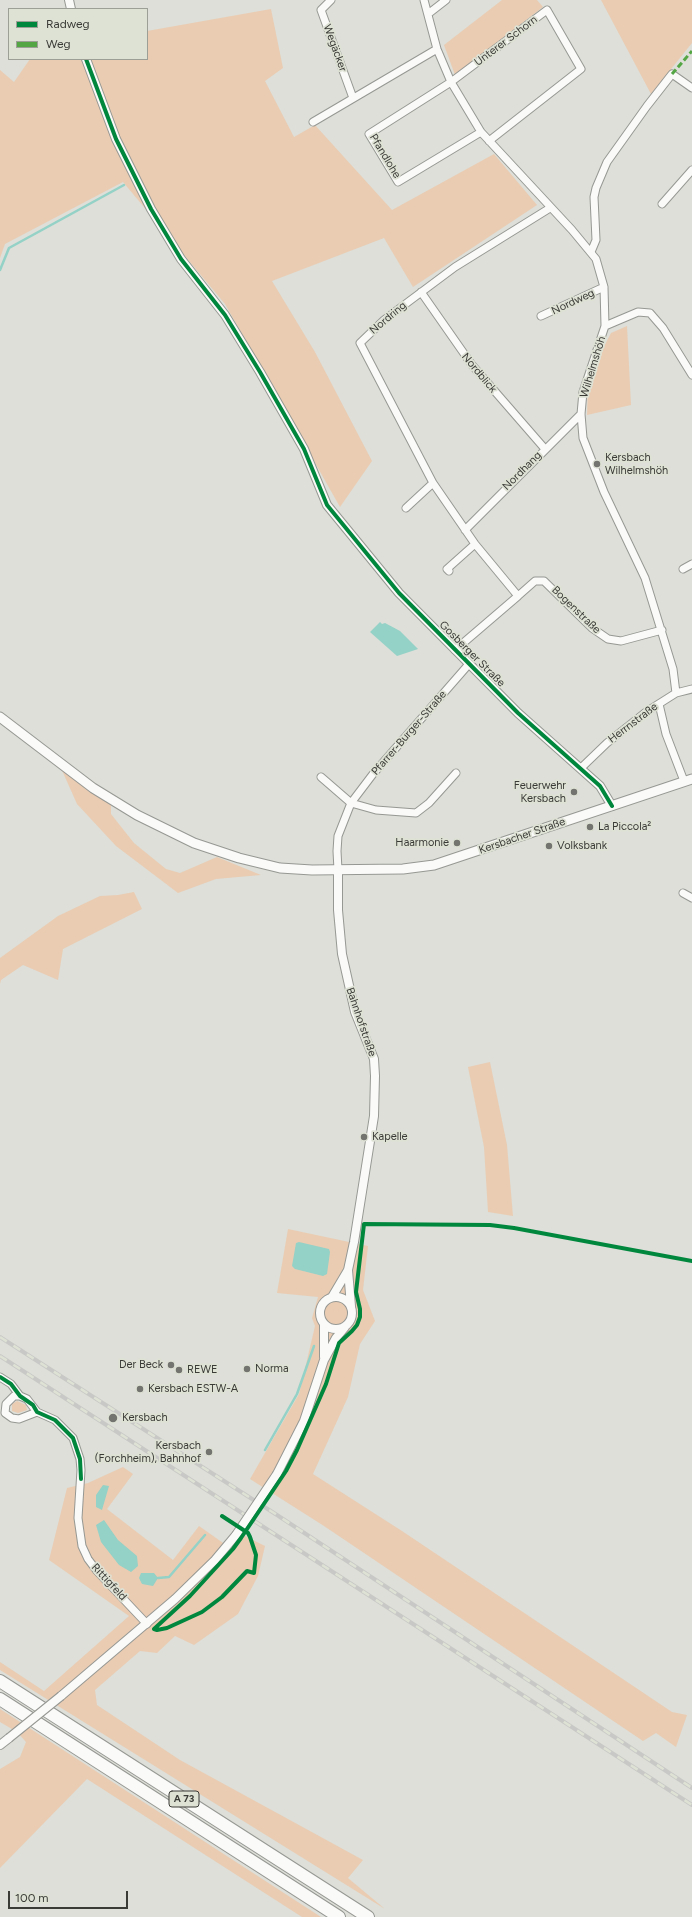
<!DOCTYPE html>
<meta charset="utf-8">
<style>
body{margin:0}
#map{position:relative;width:692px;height:1917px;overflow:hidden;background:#dddfd8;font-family:Figtree,sans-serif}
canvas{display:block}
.legend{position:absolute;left:8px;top:8px;width:140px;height:52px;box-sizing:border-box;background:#dee2d5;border:1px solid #9c9f95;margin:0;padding:5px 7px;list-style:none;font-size:12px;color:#3a3b36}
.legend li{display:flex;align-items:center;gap:8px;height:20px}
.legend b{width:20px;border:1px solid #9c9f95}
.scale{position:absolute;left:8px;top:1891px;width:120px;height:18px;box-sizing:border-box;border:2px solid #3a3b36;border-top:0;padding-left:5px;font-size:12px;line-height:14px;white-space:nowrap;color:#3a3b36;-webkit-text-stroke:3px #dee2d5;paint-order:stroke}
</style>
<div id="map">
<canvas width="692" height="1917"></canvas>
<ul class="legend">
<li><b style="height:5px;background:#00873e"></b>Radweg</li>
<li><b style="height:5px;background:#54a644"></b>Weg</li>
</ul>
<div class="scale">100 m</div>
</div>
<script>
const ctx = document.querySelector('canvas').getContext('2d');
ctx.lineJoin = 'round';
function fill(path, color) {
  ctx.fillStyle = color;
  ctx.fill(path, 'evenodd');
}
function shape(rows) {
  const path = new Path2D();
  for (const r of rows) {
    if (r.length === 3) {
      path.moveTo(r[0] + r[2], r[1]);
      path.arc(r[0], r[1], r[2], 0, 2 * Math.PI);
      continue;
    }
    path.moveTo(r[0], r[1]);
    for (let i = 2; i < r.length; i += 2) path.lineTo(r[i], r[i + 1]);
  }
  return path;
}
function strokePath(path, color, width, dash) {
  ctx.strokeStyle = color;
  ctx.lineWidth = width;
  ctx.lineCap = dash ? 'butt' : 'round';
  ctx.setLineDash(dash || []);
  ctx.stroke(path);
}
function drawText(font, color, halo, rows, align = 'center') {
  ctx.font = font + ' Figtree,sans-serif';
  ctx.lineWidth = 3.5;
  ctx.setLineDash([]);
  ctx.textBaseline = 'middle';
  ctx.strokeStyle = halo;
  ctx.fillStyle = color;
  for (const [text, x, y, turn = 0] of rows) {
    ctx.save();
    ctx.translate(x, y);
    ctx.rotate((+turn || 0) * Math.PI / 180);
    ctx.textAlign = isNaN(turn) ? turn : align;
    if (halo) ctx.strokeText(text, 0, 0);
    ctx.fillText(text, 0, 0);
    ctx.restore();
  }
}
fill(shape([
 [502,0,537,0,543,7,455,75,444,45],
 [601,0,692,0,692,43,651,94],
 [271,9,283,68,265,81,294,137,315,125,392,210,494,154,537,205,413,287,384,238,272,281,315,352,372,461,340,507,225,304,123,182,5,244,0,258,0,70,14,82,30,59,147,59,147,31],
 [627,326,631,405,587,415,588,387,599,356,611,333],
 [61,768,111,805,111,814,134,843,166,869,180,873,217,857,261,875,216,879,178,893,116,846,77,804],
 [134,892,142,909,63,949,58,980,23,965,1,980,0,984,0,958,58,916,100,896,118,895],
 [490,1062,507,1145,513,1216,488,1212,484,1147,468,1067],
 [288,1229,368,1246,363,1290,375,1321,360,1344,348,1397,313,1474,402,1531,672,1712,687,1715,676,1747,656,1733,643,1741,324,1526,250,1479,299,1394,315,1326,312,1318,318,1297,277,1293],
 [17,1401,26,1405,27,1410,18,1413,12,1411,12,1404],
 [123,1467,133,1474,107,1509,173,1560,199,1526,226,1545,243,1535,265,1546,258,1576,238,1614,194,1645,175,1636,157,1653,140,1651,95,1690,97,1705,180,1760,363,1860,348,1878,385,1909,0,1670,0,1662,44,1691,129,1616,49,1560,67,1488,88,1483],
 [0,1709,74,1757,321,1917,302,1917,87,1779,0,1868,0,1769,20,1757,26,1742,17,1732,0,1722]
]), '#eaccb3');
fill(shape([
 [380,622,382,624,385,623,400,631,418,649,397,656,370,632],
 [299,1242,329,1249,330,1252,327,1274,323,1276,295,1269,292,1266,296,1243],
 [103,1485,109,1486,102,1510,96,1507,96,1495],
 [104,1520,118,1540,137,1556,138,1566,131,1572,119,1565,101,1542,96,1525],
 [141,1573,154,1573,158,1578,153,1586,142,1584,139,1578]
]), '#94d1c6');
strokePath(shape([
 [0,270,9,248,124,185],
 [265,1450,297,1394,314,1346],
 [158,1578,169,1577,205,1535]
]), '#94d1c6', 2.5);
const minor = shape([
 [331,0,321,10,353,98],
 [424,0,437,49,451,82,481,132,572,230,596,259,604,287,605,326,583,392,581,414,583,438,604,492,645,578,673,669,676,693],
 [428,14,446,0],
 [313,122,437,49],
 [481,132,398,182,369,134,451,82,547,10,581,69,489,141],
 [662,204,692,170],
 [591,252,596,240,594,197,596,188,607,162,647,106,672,74,692,88],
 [421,292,472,365,545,449],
 [541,316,604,287],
 [605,326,638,312,650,313,663,328,692,375],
 [406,508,433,483],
 [465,530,581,414],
 [683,569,692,564],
 [449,571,447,569,475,544],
 [518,596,535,581,544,581,592,628,608,639,621,641,662,630],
 [455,650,518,596,475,544,433,483,360,343,384,320,455,267,550,208],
 [659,704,666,734,684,781],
 [581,768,607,743,646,712,676,693,692,689],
 [321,777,351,803,376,810,416,813,429,803,456,773],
 [338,870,337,851,338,836,351,803,373,774,469,664],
 [683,893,692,898],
 [0,1377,11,1384,20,1396],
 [37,1412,19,1419,12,1418,5,1413,6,1404,14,1396,20,1396,27,1399,37,1412,55,1420,73,1438,80,1459,81,1470,78,1518,82,1546,88,1559,97,1571,147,1624]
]);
const tertiary = shape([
 [69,0,71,9],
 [86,59,116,139,151,209,181,259,225,315,260,372,304,449,327,505,399,593,518,713,600,786,612,806],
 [348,1270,351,1306],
 [336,1313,16],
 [332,1297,348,1270,354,1242,374,1116,375,1076,374,1059,355,1012,342,954,338,910,338,870],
 [324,1357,324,1324],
 [277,1474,304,1421,324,1360,336,1338,345,1327],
 [61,1696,175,1599,215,1560,236,1535],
 [0,1745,9,1738]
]);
const secondary = shape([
 [0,717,93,788,137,815,194,843,239,858,280,868,312,870,403,869,434,865,692,779]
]);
const motorway = shape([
 [0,1681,368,1917],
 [0,1699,339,1917]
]);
strokePath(minor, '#969893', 9);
strokePath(tertiary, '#969893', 10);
strokePath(secondary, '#969893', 11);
strokePath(motorway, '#969893', 14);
strokePath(minor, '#fafaf9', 7);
strokePath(tertiary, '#fafaf9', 8);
strokePath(secondary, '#fafaf9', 9);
strokePath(motorway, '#fafaf9', 12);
const rail = shape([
 [0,1337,277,1515,692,1788],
 [0,1356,692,1805]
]);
strokePath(rail, '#c8c8c6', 4);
strokePath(rail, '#dee2d5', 2.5, [8]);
const tertiaryBridge = shape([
 [236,1535,277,1474],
 [9,1738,61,1696]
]);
strokePath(tertiaryBridge, '#969893', 10, []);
strokePath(tertiaryBridge, '#fafaf9', 8);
strokePath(shape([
 [672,74,692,51]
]), '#54a644', 3, [6, 3]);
strokePath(shape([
 [86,59,116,139,151,209,181,259,225,315,260,372,304,449,327,505,399,593,518,713,600,786,612,806],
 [0,1377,11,1384,20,1396,33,1405,37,1412,55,1420,73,1438,80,1459,81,1479],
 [222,1516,248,1533,250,1537,256,1555,254,1573,247,1571,222,1597,202,1612,167,1628,157,1630,154,1629,190,1596,233,1549,241,1538,282,1477,286,1471,297,1450,326,1384,339,1343,352,1331,357,1325,360,1317,360,1309,356,1292,364,1224,490,1225,514,1228,692,1261]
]), '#00873e', 4);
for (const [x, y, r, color] of [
 [597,464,4,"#73746f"],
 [574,792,4,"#73746f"],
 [590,827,4,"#73746f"],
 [457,843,4,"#73746f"],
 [549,846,4,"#73746f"],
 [364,1137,4,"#73746f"],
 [171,1365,4,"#73746f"],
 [247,1369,4,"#73746f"],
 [179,1370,4,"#73746f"],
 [140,1389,4,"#73746f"],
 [113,1418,5,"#73746f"],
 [209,1452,4,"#73746f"]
]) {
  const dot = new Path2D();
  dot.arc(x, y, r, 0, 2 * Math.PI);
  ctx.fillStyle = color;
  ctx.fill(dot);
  strokePath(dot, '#dee2d5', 1.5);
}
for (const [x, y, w] of [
 [184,1799,30]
]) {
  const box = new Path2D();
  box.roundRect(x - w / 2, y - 8, w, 16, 3);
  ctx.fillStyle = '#dee2d5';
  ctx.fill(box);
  strokePath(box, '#3a3b36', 1);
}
drawText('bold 10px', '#3a3b36', null, [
 ["A 73",184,1799]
]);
drawText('11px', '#3a3b36', '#dee2d5', [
 ["Unterer Schorn",506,41,-37],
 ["Wegäcker",335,48,70],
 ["Pfandlohe",385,156,59],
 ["Nordweg",573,302,-25],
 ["Nordring",388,318,-40],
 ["Wilhelmshöh",593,367,-73],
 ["Nordblick",479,373,50],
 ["Nordhang",522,471,-45],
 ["Bogenstraße",576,610,44],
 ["Gosberger Straße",472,654,45],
 ["Herrnstraße",633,723,-37],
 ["Pfarrer-Burger-Straße",409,733,-49],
 ["Kersbacher Straße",522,836,-19],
 ["Bahnhofstraße",361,1022,71],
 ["Rittigfeld",109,1582,47]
]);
drawText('11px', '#3a3b36', '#dee2d5', [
 ["Kersbach",605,458],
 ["Wilhelmshöh",605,471],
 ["Feuerwehr",566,786,"right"],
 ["Kersbach",566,799,"right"],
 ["La Piccola²",598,827],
 ["Haarmonie",449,843,"right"],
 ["Volksbank",557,846],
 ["Kapelle",372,1137],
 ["Der Beck",163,1365,"right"],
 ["Norma",255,1369],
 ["REWE",187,1370],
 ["Kersbach ESTW-A",148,1389],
 ["Kersbach",122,1418],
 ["Kersbach",201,1446,"right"],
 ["(Forchheim), Bahnhof",201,1459,"right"]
], 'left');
</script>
